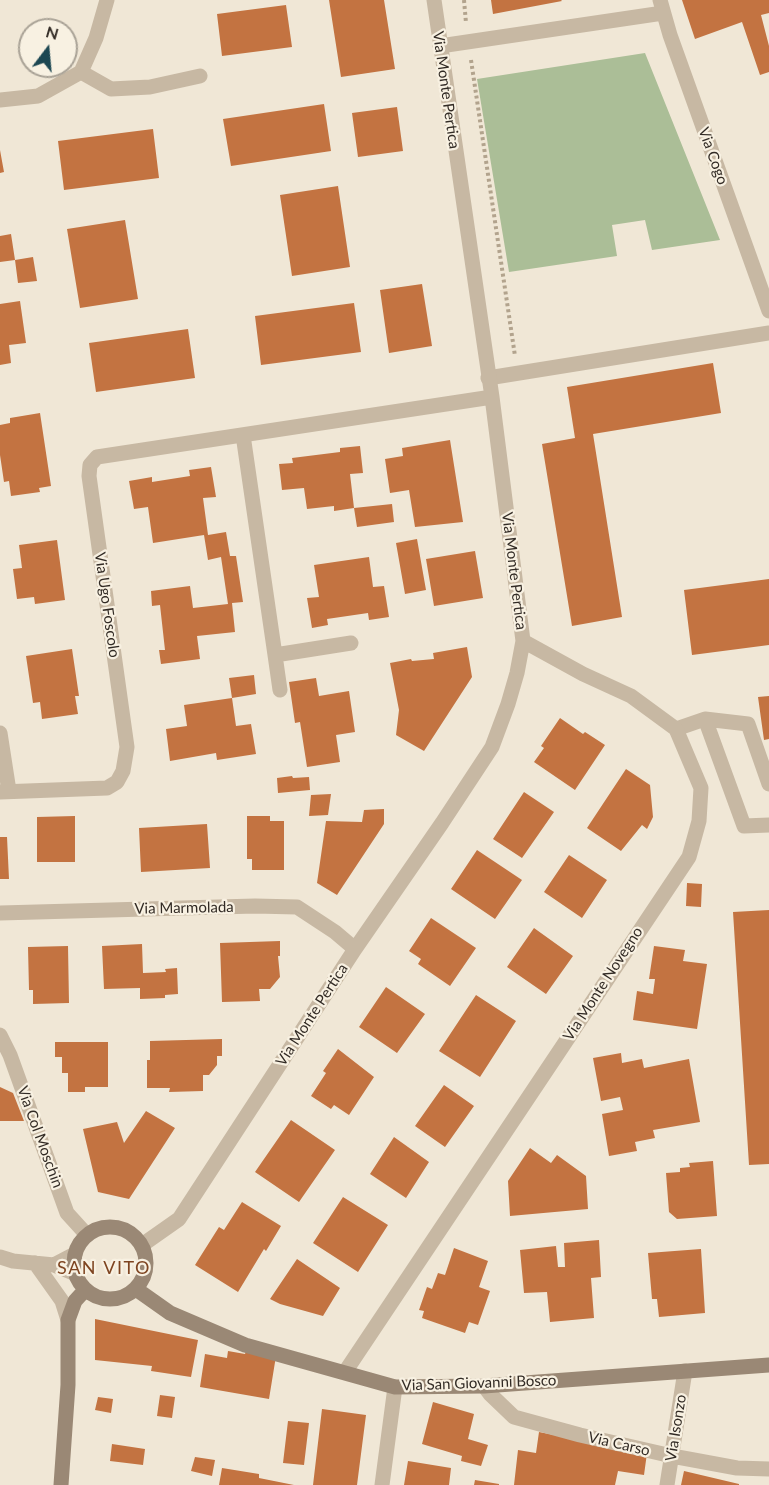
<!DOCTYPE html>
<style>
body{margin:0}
#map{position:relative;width:769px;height:1485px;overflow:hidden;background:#f0e7d6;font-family:Lato,sans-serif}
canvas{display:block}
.north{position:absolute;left:18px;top:18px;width:60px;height:60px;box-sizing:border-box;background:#f8f1e2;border:2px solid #a9a296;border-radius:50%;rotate:16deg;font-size:16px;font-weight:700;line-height:24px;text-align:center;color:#322b25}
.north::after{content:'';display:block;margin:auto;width:21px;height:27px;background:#1c4752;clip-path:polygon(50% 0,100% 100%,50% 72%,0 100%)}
</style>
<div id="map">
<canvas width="769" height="1485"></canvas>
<div class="north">N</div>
</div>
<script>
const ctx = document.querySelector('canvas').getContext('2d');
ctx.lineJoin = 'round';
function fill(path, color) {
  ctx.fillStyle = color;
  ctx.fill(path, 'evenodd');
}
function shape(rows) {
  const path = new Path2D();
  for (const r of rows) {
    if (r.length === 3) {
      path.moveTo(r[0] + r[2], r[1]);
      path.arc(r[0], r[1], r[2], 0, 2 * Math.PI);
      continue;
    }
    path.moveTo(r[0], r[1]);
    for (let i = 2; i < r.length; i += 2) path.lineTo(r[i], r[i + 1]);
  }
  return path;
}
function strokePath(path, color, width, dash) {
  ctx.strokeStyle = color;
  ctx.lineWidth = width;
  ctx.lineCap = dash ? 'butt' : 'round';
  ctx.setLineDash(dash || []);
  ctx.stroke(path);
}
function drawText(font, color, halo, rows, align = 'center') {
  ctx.font = font + ' Lato,sans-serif';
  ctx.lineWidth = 4.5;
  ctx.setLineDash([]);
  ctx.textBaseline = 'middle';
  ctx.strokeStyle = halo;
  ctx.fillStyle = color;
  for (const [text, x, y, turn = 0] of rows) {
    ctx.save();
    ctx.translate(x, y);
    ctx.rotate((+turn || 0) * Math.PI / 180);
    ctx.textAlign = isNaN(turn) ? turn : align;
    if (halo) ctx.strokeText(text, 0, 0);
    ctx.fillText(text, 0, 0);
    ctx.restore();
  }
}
fill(shape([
 [645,53,720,240,652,250,645,220,612,225,617,256,509,272,477,79]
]), '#abbe97');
fill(shape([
 [329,0,384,0,395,69,341,77],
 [491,0,561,0,562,1,493,14],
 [682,0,769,0,769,13,761,15,769,46,769,72,760,75,742,22,695,39],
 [286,5,292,47,222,56,217,14],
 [324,104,331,151,231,166,223,119],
 [397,107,403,151,358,157,352,113],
 [153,129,159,178,64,190,58,141],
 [0,150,4,172,0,173],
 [338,186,350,267,292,276,280,195],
 [125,220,138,299,80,308,67,229],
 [11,234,15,260,0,262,0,236],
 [33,257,37,281,18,283,15,260],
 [422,284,432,346,389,353,380,290],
 [20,301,26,343,9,345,11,363,0,365,0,304],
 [354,303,361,352,261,365,255,316],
 [188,329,195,378,96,392,89,343],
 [713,363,721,413,593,434,622,617,572,626,542,444,575,438,567,387],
 [40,413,51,486,39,488,40,492,11,496,9,481,4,482,0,455,0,425,10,423,10,418],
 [450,440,463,522,415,527,409,490,390,493,385,459,403,456,402,448],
 [360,446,363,473,350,474,354,508,334,511,334,506,307,509,304,488,282,490,279,464,293,463,292,458,340,452,340,448],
 [211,467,216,497,203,498,208,535,226,532,230,556,236,556,243,602,232,603,235,632,197,636,200,659,161,664,159,650,165,650,160,605,152,606,151,591,190,586,193,608,228,604,221,557,208,560,204,535,153,543,148,507,134,509,129,481,152,477,152,482,190,476,189,470],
 [392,504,394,522,357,527,354,508],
 [417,539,426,590,405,594,396,543],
 [57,540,65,600,35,604,34,597,17,599,13,569,22,568,19,545],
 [475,551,483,598,434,606,426,559],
 [369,557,373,587,384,586,389,617,369,620,368,613,327,619,328,625,312,628,307,598,319,597,314,565],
 [769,579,769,645,692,655,684,590],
 [467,647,472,677,424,751,396,735,399,710,390,663,411,659,412,661,434,659,433,653],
 [72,649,79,696,75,696,78,714,42,719,40,702,33,703,26,656],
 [254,675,256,694,232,698,236,726,251,724,256,754,217,760,216,753,170,761,166,729,187,726,184,705,232,698,229,678],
 [316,678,319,696,349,691,355,732,336,735,340,762,307,767,300,722,295,723,289,682],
 [769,696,769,739,764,740,758,697],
 [560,718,583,734,585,732,605,745,575,790,534,762,544,748,541,746],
 [626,769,650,785,653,817,647,829,642,825,621,851,587,828],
 [292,776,293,778,309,777,310,790,278,793,277,778],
 [524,792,554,812,522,858,493,839],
 [331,794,328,815,309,816,311,795],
 [384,809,384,824,337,895,317,883,326,821,362,822,364,810],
 [75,816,75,862,37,862,37,817],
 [247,816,270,816,270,821,284,821,284,870,252,870,252,859,247,859],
 [207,824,210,868,141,872,139,828],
 [0,837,7,837,9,879,0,879],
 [477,850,522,880,495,919,451,889],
 [569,855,607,880,582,918,544,892],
 [687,883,702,884,701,907,686,906],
 [769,910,769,1164,749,1165,733,912],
 [431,918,476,948,450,986,418,964,421,959,409,951],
 [534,928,573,956,546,994,507,967],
 [280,941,280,956,278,956,280,977,270,989,259,989,260,1001,222,1002,220,943],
 [142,944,143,973,166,972,165,969,177,968,178,994,165,995,165,998,140,999,140,988,104,989,102,946],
 [68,946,69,1003,33,1004,33,990,29,990,28,947],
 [654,946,685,950,683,961,707,964,697,1029,633,1020,637,991,653,994,655,979,649,979],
 [386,987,425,1014,397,1053,359,1027],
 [476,995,516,1021,480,1077,439,1051],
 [222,1039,222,1056,217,1056,217,1065,209,1075,203,1075,203,1091,169,1092,170,1088,147,1088,147,1060,150,1060,150,1041],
 [55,1042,108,1042,108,1087,85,1087,85,1092,68,1092,68,1073,62,1073,62,1057,55,1057],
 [338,1049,374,1077,349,1115,334,1105,331,1109,311,1096,326,1073,323,1071],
 [621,1053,622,1063,642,1059,644,1068,689,1059,700,1122,653,1130,655,1138,635,1142,637,1151,609,1156,602,1114,623,1110,620,1097,601,1101,593,1058],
 [444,1085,474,1106,445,1147,415,1126],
 [0,1087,13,1093,24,1121,0,1121],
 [146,1111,175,1128,129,1199,98,1192,83,1129,117,1122,124,1143],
 [291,1120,335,1150,299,1202,255,1172],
 [394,1137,429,1162,406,1198,370,1174],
 [530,1148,551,1163,557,1155,586,1176,588,1209,510,1216,508,1181],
 [713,1161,717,1216,677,1219,669,1212,666,1173,680,1172,680,1168,690,1167,689,1163],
 [343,1197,388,1225,358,1272,313,1243],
 [242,1202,281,1226,266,1251,264,1249,238,1292,195,1265,219,1227,224,1230],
 [599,1240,601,1277,591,1278,594,1318,550,1322,547,1292,524,1293,520,1250,556,1246,558,1267,565,1267,564,1243],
 [454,1248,488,1261,479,1287,490,1291,478,1325,469,1322,465,1333,422,1318,424,1311,419,1310,427,1287,432,1289,438,1273,445,1275],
 [701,1249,705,1313,659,1317,657,1299,652,1299,648,1253],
 [297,1259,340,1288,323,1316,280,1304,270,1299],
 [95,1319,198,1340,191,1377,151,1371,152,1366,95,1360],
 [228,1351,245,1354,246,1351,276,1356,269,1399,200,1387,205,1354,227,1358],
 [160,1395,175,1397,172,1418,157,1416],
 [98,1397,113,1399,111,1413,95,1410],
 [433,1402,474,1414,468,1439,488,1445,481,1466,461,1461,462,1456,422,1444],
 [322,1409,366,1415,357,1485,313,1485],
 [288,1421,309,1423,304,1465,283,1463],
 [539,1432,647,1453,644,1475,618,1471,615,1485,514,1485,518,1450,536,1453],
 [112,1444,145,1449,143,1465,110,1461],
 [195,1457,215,1460,212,1476,191,1471],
 [408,1461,451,1468,449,1485,404,1485],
 [222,1468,259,1474,259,1478,294,1485,219,1485],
 [684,1471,739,1484,739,1485,681,1485],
 [475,1480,499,1484,499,1485,474,1485]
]), '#c37341');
strokePath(shape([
 [464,0,466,23],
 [471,60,515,356]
]), '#b2a38d', 4, [3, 3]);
strokePath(shape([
 [440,46,663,13],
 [488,378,769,333],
 [705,719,744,826,769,825],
 [676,729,705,719,748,724,769,784]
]), '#c7b8a3', 15);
strokePath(shape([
 [660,0,670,35,769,311],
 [81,72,111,89,150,87,200,76],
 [0,100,38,96,81,72,96,38,107,0],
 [243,435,275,655],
 [280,690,275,655,351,643],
 [0,733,9,791],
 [0,792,107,788,117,782,123,771,127,747,89,476,90,465,97,457,492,397],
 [0,913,255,906,297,907,335,932,355,949],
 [0,1035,10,1055,67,1213,87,1235],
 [142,1245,179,1219,355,949,442,823,492,747,508,704,517,673,523,641,492,397,434,0],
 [0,1257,13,1261,54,1265,76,1274],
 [35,1263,62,1301,68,1320],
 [54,1265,75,1254],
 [345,1372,689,857,699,821,701,788,676,729,631,696,583,674,523,641],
 [484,1386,490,1394,514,1417,580,1435,672,1456,737,1468,769,1469],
 [382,1485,395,1387],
 [667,1485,685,1371]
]), '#c7b8a3', 15);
strokePath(shape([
 [110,1263,36],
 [136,1289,170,1313,245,1345,395,1387,484,1386,769,1365],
 [61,1485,68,1385,68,1320,75,1301,85,1290]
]), '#9a8875', 15);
drawText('15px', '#322b25', '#f8f1e2', [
 ["Via Monte Pertica",446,90,82],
 ["Via Cogo",713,156,70],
 ["Via Monte Pertica",514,571,83],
 ["Via Ugo Foscolo",107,605,82],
 ["Via Marmolada",184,908,-1],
 ["Via Monte Novegno",603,984,-57],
 ["Via Monte Pertica",312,1015,-57],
 ["Via Col Moschin",40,1137,70],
 ["Via San Giovanni Bosco",479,1383,-2],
 ["Via Isonzo",676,1428,-81],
 ["Via Carso",619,1444,13]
]);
ctx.letterSpacing = '1.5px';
drawText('18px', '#7e4420', '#f8f1e2', [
 ["SAN VITO",104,1268]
]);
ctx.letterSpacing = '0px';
</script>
